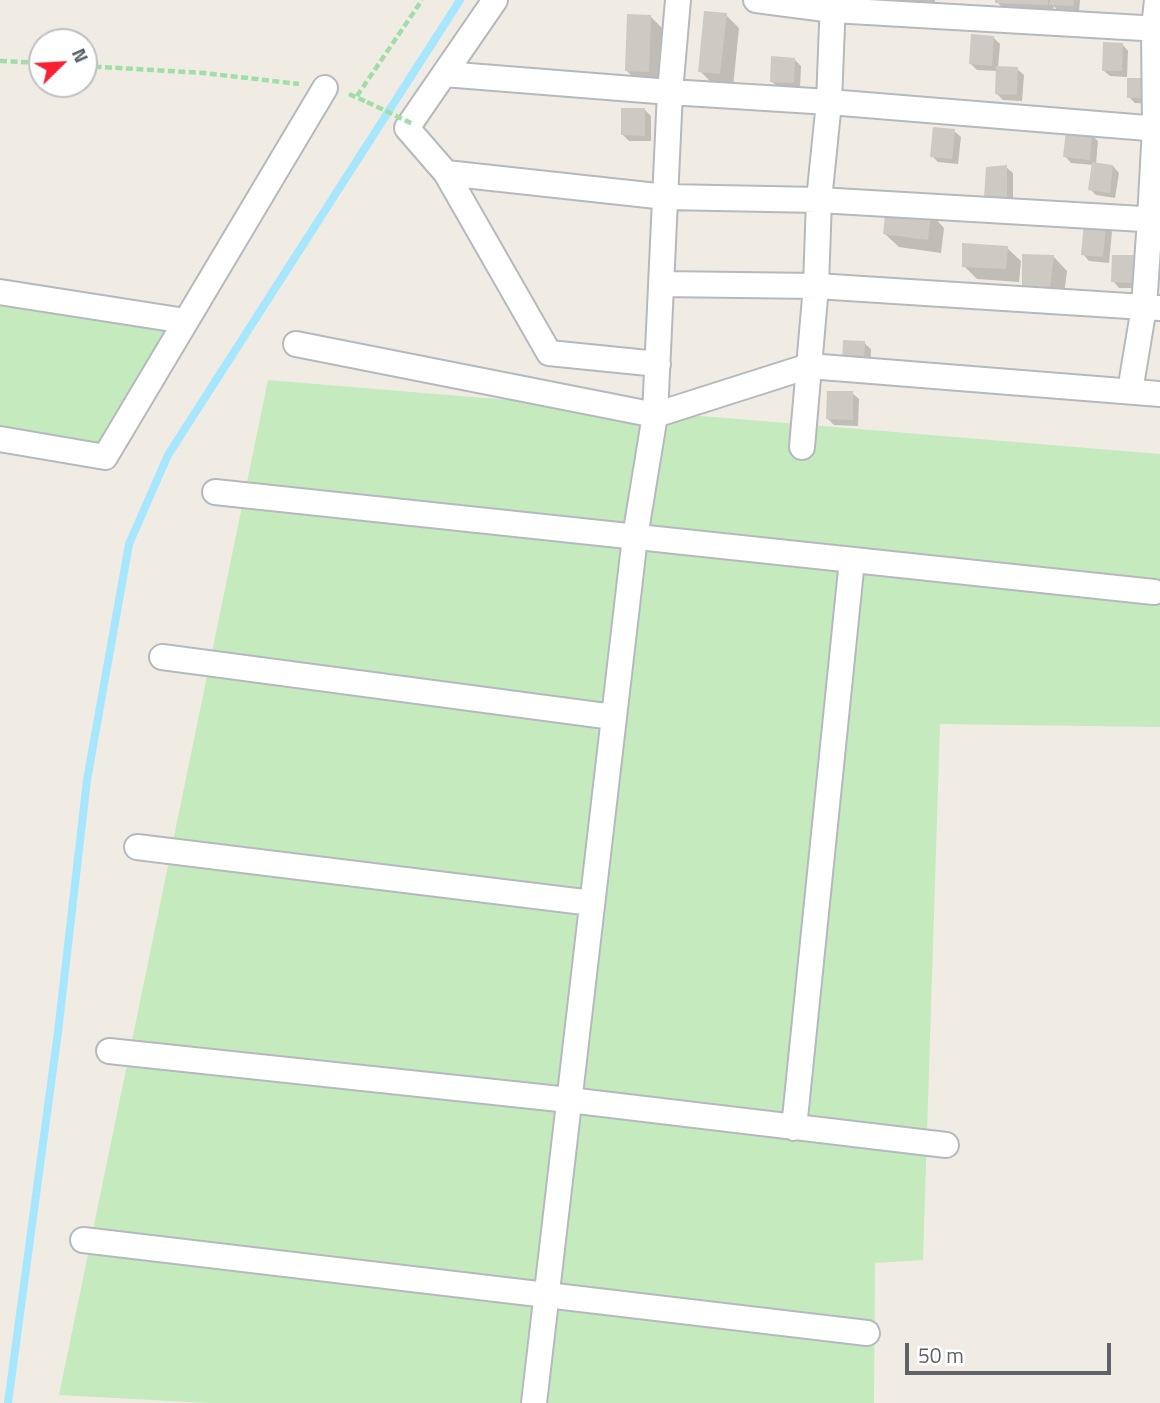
<!DOCTYPE html>
<style>
body{margin:0}
#map{position:relative;width:1160px;height:1403px;overflow:hidden;background:#f0ece4;font-family:"Titillium Web",sans-serif}
canvas{display:block}
.north{position:absolute;left:28px;top:28px;width:70px;height:70px;box-sizing:border-box;background:#fff;border:2px solid #bec0c2;border-radius:50%;rotate:66deg;font-size:19px;font-weight:700;line-height:28px;text-align:center;color:#5c6267}
.north::after{content:'';display:block;margin:auto;width:24px;height:32px;background:#fb2031;clip-path:polygon(50% 0,100% 100%,50% 72%,0 100%)}
.scale{position:absolute;left:905px;top:1343px;width:206px;height:32px;box-sizing:border-box;border:4px solid #5c6267;border-top:0;padding-left:9px;font-size:21px;line-height:24px;white-space:nowrap;color:#5c6267;-webkit-text-stroke:5px #fff;paint-order:stroke}
</style>
<div id="map">
<canvas width="1160" height="1403"></canvas>
<div class="north">N</div>
<div class="scale">50 m</div>
</div>
<script>
const ctx = document.querySelector('canvas').getContext('2d');
ctx.lineJoin = 'round';
function fill(path, color) {
  ctx.fillStyle = color;
  ctx.fill(path, 'evenodd');
}
function shape(rows) {
  const path = new Path2D();
  for (const r of rows) {
    path.moveTo(r[0], r[1]);
    for (let i = 2; i < r.length; i += 2) path.lineTo(r[i], r[i + 1]);
  }
  return path;
}
function strokePath(path, color, width, dash) {
  ctx.strokeStyle = color;
  ctx.lineWidth = width;
  ctx.lineCap = dash ? 'butt' : 'round';
  ctx.setLineDash(dash || []);
  ctx.stroke(path);
}
fill(shape([
 [0,295,171,319,105,456,0,439],
 [268,380,1160,454,1160,727,940,724,923,1260,875,1263,874,1403,209,1403,59,1395]
]), '#c5eabe');
fill(shape([
 [899,0,935,0,934,13,911,11],
 [997,0,1080,0,1079,12,1057,10,1054,6,1053,11,1003,8,997,2],
 [726,15,739,28,733,87,714,85,700,71],
 [650,16,664,30,662,85,640,84,627,71],
 [994,38,1000,44,998,68,1017,69,1024,75,1022,101,1003,100,997,94,998,71,977,70,970,63],
 [1122,44,1128,51,1127,77,1110,76,1103,70],
 [794,59,801,66,800,88,778,87,771,81],
 [1129,80,1151,104,1135,103,1129,97],
 [644,109,651,116,651,141,629,141,623,135],
 [954,131,961,137,958,164,938,162,932,156],
 [1091,134,1098,141,1096,164,1113,166,1119,173,1115,198,1096,195,1090,189,1094,165,1071,163,1065,156],
 [1006,167,1013,173,1013,204,992,203],
 [931,214,944,228,941,253,899,247,885,234],
 [1105,226,1112,232,1109,263,1089,261,1083,254],
 [1007,248,1021,261,1019,282,977,279,964,266],
 [1054,257,1067,271,1063,302,1037,299,1023,286],
 [1134,257,1140,263,1139,288,1119,288,1113,281],
 [864,343,871,349,870,369,844,362],
 [852,393,859,399,858,426,834,425,828,419]
]), '#0003');
strokePath(shape([
 [8,1403,58,1032,87,780,129,544,168,455,460,0]
]), '#a6e6ff', 8);
fill(shape([
 [995,0,1048,0,1048,5,995,3],
 [1050,0,1074,0,1073,6,1049,5],
 [704,11,727,13,720,74,698,72],
 [627,14,651,15,649,72,625,71],
 [971,34,994,36,992,66,969,64],
 [1103,42,1123,43,1122,71,1102,71],
 [771,56,795,58,794,83,770,82],
 [996,66,1018,67,1017,95,995,94],
 [1127,78,1145,78,1145,98,1127,98],
 [621,108,645,108,645,136,621,135],
 [933,127,955,129,952,159,930,157],
 [1066,130,1092,133,1090,160,1063,157],
 [1092,162,1113,165,1110,193,1088,190],
 [1007,165,1007,199,984,198,986,167],
 [886,206,931,212,928,240,883,234],
 [1084,222,1106,224,1103,257,1081,255],
 [962,243,1008,246,1006,269,962,267],
 [1022,254,1054,255,1050,289,1022,286],
 [1112,255,1134,255,1134,283,1111,282],
 [843,340,865,341,864,363,842,362],
 [827,391,853,391,853,420,826,419]
]), '#cdc9c3');
const minor = shape([
 [495,0,407,128,446,173,666,197,819,200,1160,220],
 [756,0,833,10,1160,29],
 [444,74,670,92,829,102,1160,129],
 [446,173,549,353,658,364],
 [661,284,816,286,1160,308],
 [0,292,185,321],
 [296,344,655,415,809,366,1160,394],
 [1130,391,1144,307,1150,219,1155,128,1154,28,1157,0],
 [0,439,105,457,325,88],
 [802,447,816,286,819,200,829,102,833,0],
 [215,492,1154,592],
 [162,657,613,717],
 [137,847,592,903],
 [109,1051,569,1100,946,1145],
 [794,1128,852,560],
 [83,1240,867,1333],
 [534,1403,635,537,655,415,670,92,678,0]
]);
strokePath(minor, '#b5b9bd', 28);
strokePath(shape([
 [0,61,42,63],
 [84,66,204,73,299,84],
 [349,94,367,102],
 [357,96,422,0]
]), '#a0dea7', 4.5, [7, 3.5]);
strokePath(minor, '#fff', 24);
strokePath(shape([
 [367,102,413,124]
]), '#a0dea7', 4.5, [7, 3.5]);
</script>
